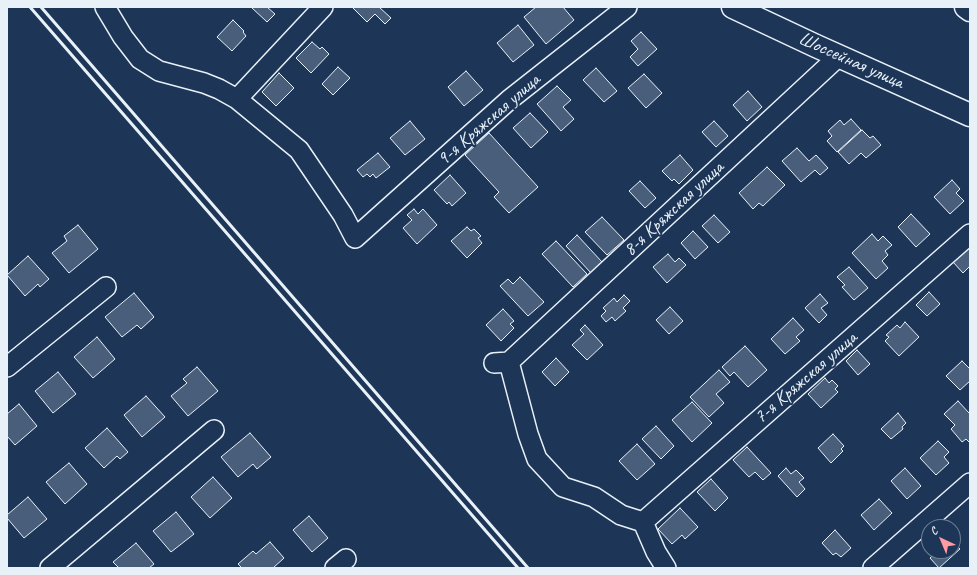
<!DOCTYPE html>
<meta charset="utf-8">
<style>
body{margin:0}
#map{position:relative;width:977px;height:575px;overflow:hidden;background:#1d3557;font-family:Caveat,sans-serif}
canvas{display:block}
.frame{position:absolute;inset:0;border:8px solid #e8f1f8;pointer-events:none}
.north{position:absolute;left:921px;top:519px;width:40px;height:40px;box-sizing:border-box;background:#1d3557;border:1px solid #6e8097;border-radius:50%;rotate:316deg;font-size:11px;font-weight:700;line-height:16px;text-align:center;color:#e8f1f8}
.north::after{content:'';display:block;margin:auto;width:14px;height:18px;background:#ff9aa2;clip-path:polygon(50% 0,100% 100%,50% 72%,0 100%)}
</style>
<div id="map">
<canvas width="977" height="575"></canvas>
<div class="frame"></div>
<div class="north">С</div>
</div>
<script>
const ctx = document.querySelector('canvas').getContext('2d');
ctx.lineJoin = 'round';
function fill(path, color) {
  ctx.fillStyle = color;
  ctx.fill(path, 'evenodd');
}
function shape(rows) {
  const path = new Path2D();
  for (const r of rows) {
    path.moveTo(r[0], r[1]);
    for (let i = 2; i < r.length; i += 2) path.lineTo(r[i], r[i + 1]);
  }
  return path;
}
function strokePath(path, color, width, dash) {
  ctx.strokeStyle = color;
  ctx.lineWidth = width;
  ctx.lineCap = dash ? 'butt' : 'round';
  ctx.setLineDash(dash || []);
  ctx.stroke(path);
}
function drawText(font, color, halo, rows, align = 'center') {
  ctx.font = font + ' Caveat,sans-serif';
  ctx.lineWidth = 4;
  ctx.setLineDash([]);
  ctx.textBaseline = 'middle';
  ctx.strokeStyle = halo;
  ctx.fillStyle = color;
  for (const [text, x, y, turn = 0] of rows) {
    ctx.save();
    ctx.translate(x, y);
    ctx.rotate((+turn || 0) * Math.PI / 180);
    ctx.textAlign = isNaN(turn) ? turn : align;
    if (halo) ctx.strokeText(text, 0, 0);
    ctx.fillText(text, 0, 0);
    ctx.restore();
  }
}
const building = shape([
 [251,7,267,7,275,14,267,22,251,7],
 [352,7,379,7,391,18,385,24,375,14,367,22,352,7],
 [536,7,563,7,574,20,546,44,524,17,536,7],
 [233,20,244,31,243,32,246,36,232,51,217,37,233,20],
 [518,25,534,45,513,62,497,43,518,25],
 [641,32,657,49,638,66,630,57,638,49,631,41,641,32],
 [312,42,320,49,322,47,329,54,311,73,296,58,312,42],
 [338,67,350,78,333,95,322,84,338,67],
 [596,68,617,91,604,102,583,80,596,68],
 [466,71,483,90,464,106,448,87,466,71],
 [279,73,294,88,276,106,262,92,279,73],
 [644,74,662,93,646,108,628,88,644,74],
 [557,86,571,100,563,107,574,119,561,131,537,104,557,86],
 [748,91,762,107,747,121,733,105,748,91],
 [530,113,548,132,531,148,513,128,530,113],
 [851,119,861,130,837,152,827,141,832,136,828,131,840,120,844,125,851,119],
 [410,121,425,139,405,155,390,138,410,121],
 [714,121,728,136,716,147,702,132,714,121],
 [862,130,870,138,873,136,881,145,866,158,861,153,849,164,838,152,862,130],
 [489,133,538,187,509,213,494,197,499,192,465,155,489,133],
 [797,148,809,161,816,155,828,168,820,175,815,170,801,182,782,161,797,148],
 [378,153,390,167,376,178,373,174,370,177,367,174,363,177,357,170,378,153],
 [680,155,693,170,679,184,674,179,672,181,662,171,680,155],
 [767,167,785,185,763,206,759,203,753,209,739,193,767,167],
 [450,175,466,193,452,206,449,202,447,204,434,190,450,175],
 [952,180,960,189,956,193,964,201,950,214,934,197,952,180],
 [640,181,656,198,645,208,629,191,640,181],
 [414,209,418,214,423,209,437,225,417,244,403,228,412,220,407,215,414,209],
 [911,214,930,234,916,247,898,227,911,214],
 [714,215,730,232,718,243,702,226,714,215],
 [602,217,624,240,607,255,585,232,602,217],
 [78,225,98,249,69,273,52,253,67,241,64,236,78,225],
 [467,227,471,231,474,229,481,236,478,238,482,243,467,258,451,241,467,227],
 [693,231,708,247,695,259,681,243,693,231],
 [872,234,878,241,883,236,892,245,885,251,888,255,882,261,888,268,876,279,852,253,872,234],
 [577,235,602,262,591,273,566,246,577,235],
 [556,241,587,274,573,287,542,254,556,241],
 [970,245,970,266,963,273,953,262,970,245],
 [668,254,675,262,679,258,686,265,667,283,653,267,668,254],
 [28,256,49,279,40,287,38,284,25,296,7,275,28,256],
 [849,267,868,288,854,300,842,287,845,285,837,277,849,267],
 [520,277,544,302,528,316,500,286,508,279,513,284,520,277],
 [929,292,940,304,927,316,916,305,929,292],
 [134,293,154,317,141,329,137,325,122,337,105,317,134,293],
 [820,294,828,303,821,308,827,315,819,323,805,308,820,294],
 [624,295,630,301,623,308,626,311,615,321,612,317,606,322,601,316,606,311,603,308,614,298,617,302,624,295],
 [670,307,683,321,669,334,656,320,670,307],
 [503,309,514,321,510,324,514,328,501,341,486,325,503,309],
 [793,318,804,330,796,337,800,341,785,354,771,339,793,318],
 [905,322,919,337,899,356,885,341,889,337,886,335,897,325,900,328,905,322],
 [585,325,603,345,587,360,572,345,584,334,580,330,585,325],
 [97,337,115,359,93,378,74,357,97,337],
 [745,346,767,370,748,387,734,372,730,376,722,367,745,346],
 [857,350,870,364,858,375,846,361,857,350],
 [556,358,569,372,555,386,542,372,556,358],
 [962,361,970,369,970,381,960,390,946,376,962,361],
 [197,367,218,391,188,416,171,396,187,383,183,379,197,367],
 [719,370,730,382,716,394,724,403,709,417,690,397,719,370],
 [58,372,76,394,53,413,35,391,58,372],
 [825,378,829,383,832,380,838,386,835,389,838,392,821,408,808,394,825,378],
 [146,396,165,417,142,437,124,415,146,396],
 [958,401,969,413,970,412,970,443,966,439,962,442,951,429,955,425,944,414,958,401],
 [692,402,712,423,692,442,672,420,692,402],
 [19,404,37,426,15,445,7,436,7,414,19,404],
 [898,413,906,423,902,427,903,429,891,439,881,429,898,413],
 [656,426,674,446,661,459,642,439,656,426],
 [107,428,128,452,120,459,117,456,104,468,85,448,107,428],
 [250,433,271,457,257,469,253,464,238,477,221,457,250,433],
 [833,434,844,446,841,449,843,451,831,463,818,448,833,434],
 [938,441,949,452,944,457,949,463,936,475,920,458,938,441],
 [637,444,655,464,637,480,619,461,637,444],
 [747,447,771,473,763,480,755,472,749,477,733,460,747,447],
 [69,463,87,484,65,504,46,482,69,463],
 [786,468,791,474,796,470,804,478,799,482,805,489,797,497,778,476,786,468],
 [905,468,921,486,907,499,891,481,905,468],
 [213,477,232,498,210,518,191,497,213,477],
 [711,479,728,498,715,511,697,492,711,479],
 [28,497,47,519,24,538,7,518,7,515,28,497],
 [879,499,892,513,874,530,861,515,879,499],
 [680,508,698,527,685,539,682,535,672,544,658,529,680,508],
 [176,512,194,534,171,552,153,531,176,512],
 [309,516,328,538,312,552,293,530,309,516],
 [835,530,851,548,841,557,836,553,833,555,822,543,835,530],
 [270,542,284,558,273,568,242,568,238,564,253,551,256,554,270,542],
 [953,542,960,549,939,568,930,558,937,551,953,551,953,542],
 [136,543,154,564,149,568,119,568,113,562,136,543]
]);
fill(building, '#495e7a');
strokePath(building, '#e8f1f8', 1);
const minor = shape([
 [105,7,123,37,140,59,159,71,204,83,219,89,237,99,299,150,343,215,355,238,509,100,627,7],
 [237,99,323,7],
 [509,362,839,56],
 [494,363,509,362,528,434,537,459,563,487,594,497,621,515,643,522,656,552,666,568],
 [7,367,106,287],
 [643,522,970,234],
 [50,568,214,430],
 [335,568,346,559],
 [873,568,970,483]
]);
const major = shape([
 [733,7,816,46,970,115],
 [966,7,970,10]
]);
strokePath(minor, '#e8f1f8', 22);
strokePath(major, '#e8f1f8', 25);
strokePath(minor, '#1d3557', 19);
strokePath(major, '#1d3557', 22);
strokePath(shape([
 [30,7,518,568],
 [41,7,528,568]
]), '#e8f1f8', 3);
drawText('19px', '#e8f1f8', '#1d3557', [
 ["Шоссейная улица",851,61,24],
 ["9-я Кряжская улица",489,120,-41],
 ["8-я Кряжская улица",674,209,-43],
 ["7-я Кряжская улица",806,378,-41]
]);
</script>
